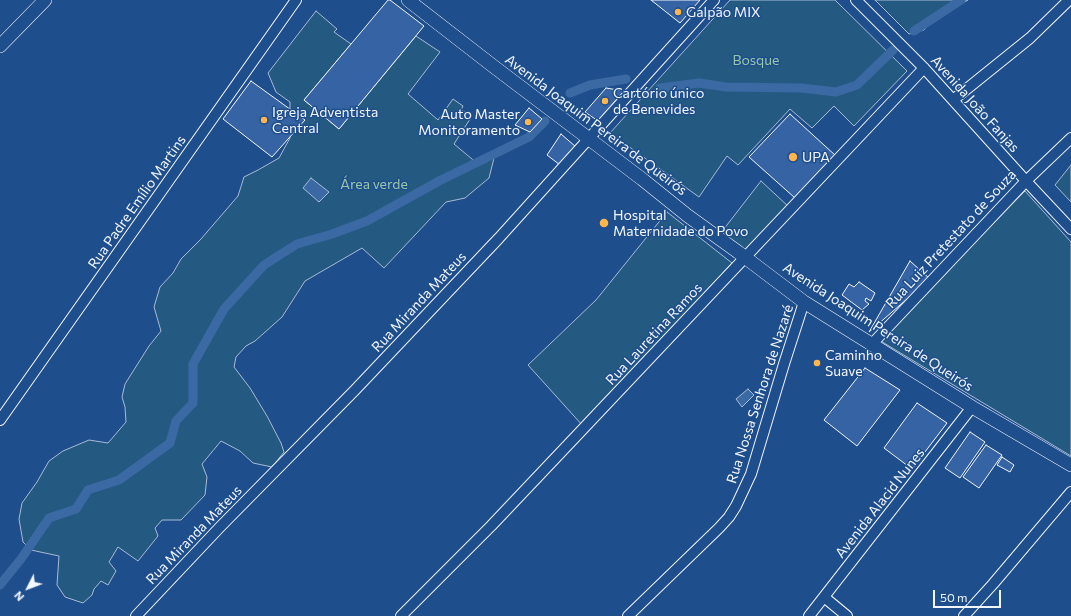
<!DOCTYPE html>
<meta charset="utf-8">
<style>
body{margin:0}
#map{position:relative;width:1071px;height:616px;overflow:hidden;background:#1f4e8c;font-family:Commissioner,sans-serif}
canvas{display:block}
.north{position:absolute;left:8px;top:568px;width:40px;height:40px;-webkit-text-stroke:3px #1f4e8c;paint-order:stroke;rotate:228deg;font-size:11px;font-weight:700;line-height:16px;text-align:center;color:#f2f6ff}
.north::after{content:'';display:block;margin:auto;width:14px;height:18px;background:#f2f6ff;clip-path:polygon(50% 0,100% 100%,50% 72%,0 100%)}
.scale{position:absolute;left:933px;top:590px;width:68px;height:18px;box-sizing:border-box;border:2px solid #f2f6ff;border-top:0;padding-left:5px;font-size:12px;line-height:14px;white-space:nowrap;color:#f2f6ff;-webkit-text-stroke:3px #1f4e8c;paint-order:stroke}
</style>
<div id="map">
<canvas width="1071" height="616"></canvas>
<div class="north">N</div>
<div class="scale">50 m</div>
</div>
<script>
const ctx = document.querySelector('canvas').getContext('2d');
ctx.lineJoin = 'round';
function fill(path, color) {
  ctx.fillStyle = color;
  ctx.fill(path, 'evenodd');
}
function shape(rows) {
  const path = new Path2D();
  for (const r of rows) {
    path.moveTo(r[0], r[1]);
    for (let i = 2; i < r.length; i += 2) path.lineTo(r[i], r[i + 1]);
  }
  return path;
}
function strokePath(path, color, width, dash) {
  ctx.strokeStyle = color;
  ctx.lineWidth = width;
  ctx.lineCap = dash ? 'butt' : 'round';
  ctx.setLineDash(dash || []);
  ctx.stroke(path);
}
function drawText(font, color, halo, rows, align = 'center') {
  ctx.font = font + ' Commissioner,sans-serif';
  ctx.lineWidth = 3;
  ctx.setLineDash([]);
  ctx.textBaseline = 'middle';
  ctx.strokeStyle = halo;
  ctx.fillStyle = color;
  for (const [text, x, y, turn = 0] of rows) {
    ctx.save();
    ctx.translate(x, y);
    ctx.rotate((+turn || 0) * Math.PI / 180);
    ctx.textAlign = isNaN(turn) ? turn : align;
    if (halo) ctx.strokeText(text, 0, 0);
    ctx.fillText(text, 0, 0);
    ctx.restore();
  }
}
const green = shape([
 [730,0,835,0,907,71,854,126,834,106,812,128,790,109,738,165,727,156,699,197,610,133,730,0],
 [875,0,968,0,937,17,924,30,909,34,875,0],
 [316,11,337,29,334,32,351,44,304,100,339,129,416,36,440,52,408,94,438,120,453,99,463,106,461,110,472,116,454,144,478,164,494,158,489,178,465,198,446,202,384,268,362,248,305,281,282,317,255,341,246,346,236,357,234,367,250,388,267,416,281,443,284,452,272,467,253,463,240,451,221,441,202,464,207,477,205,495,181,520,162,520,155,528,158,536,138,561,118,547,109,562,116,571,108,585,101,581,94,589,92,595,83,603,65,597,57,585,59,556,31,550,23,542,19,519,22,503,37,482,49,461,63,451,89,440,108,443,126,422,125,407,122,397,125,384,149,346,161,331,154,307,160,287,173,273,181,259,201,239,238,196,244,177,258,170,279,158,290,138,290,102,276,92,268,73,316,11],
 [1071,165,1071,202,1055,185,1071,165],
 [761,181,790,208,747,255,720,234,761,181],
 [1025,191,1071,242,1071,456,879,340,1025,191],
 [667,212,732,263,583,426,528,365,596,300,667,212]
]);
fill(green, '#245a82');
strokePath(green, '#a8bbd7', 1);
const water = shape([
 [311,178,329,192,319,202,303,188,311,178],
 [748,389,754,395,742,407,736,399,748,389]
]);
fill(water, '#3b69a3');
strokePath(water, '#a8bbd7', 1);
strokePath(shape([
 [914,31,961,0],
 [660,88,699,83,726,87,801,88,836,92,857,85,893,50],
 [570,93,590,85,626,79],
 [0,585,21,559,49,518,76,509,88,490,119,480,170,443,176,421,193,403,193,364,224,309,264,265,297,244,332,234,367,221,439,181,529,137,545,121]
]), '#3b69a3', 9);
const building = shape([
 [388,0,390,0,424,26,339,129,304,100,388,0],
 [651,0,700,0,680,23,651,0],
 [251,81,305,120,272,157,223,119,251,81],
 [606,88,624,91,598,121,585,112,606,88],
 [529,108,542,119,530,132,515,125,529,108],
 [790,114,836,156,795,198,749,157,790,114],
 [561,134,576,147,560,165,547,155,561,134],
 [910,261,930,279,869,332,910,261],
 [859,282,875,293,871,301,866,298,865,301,869,304,862,310,842,295,849,284,854,287,859,282],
 [865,368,900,390,857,446,824,420,865,368],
 [917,403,947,423,912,469,884,448,917,403],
 [970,432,985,442,960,478,945,468,970,432],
 [986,445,1002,455,979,488,963,477,986,445],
 [1002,457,1014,465,1010,472,997,465,1002,457]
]);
fill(building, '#3563a3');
strokePath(building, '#f2f6ff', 1);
const minor = shape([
 [856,0,924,68,1026,181,1071,229],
 [953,100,1030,38,1069,0],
 [871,345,1026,181,1071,138],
 [0,420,296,0],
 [824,597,847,616],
 [136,616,220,527,355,390,499,238,714,0],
 [401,616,491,526,581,431,924,68],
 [628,616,719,528,729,517,736,506,751,474,784,364,804,302],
 [809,616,972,407],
 [964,616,993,584,1071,492]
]);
const major = shape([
 [408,0,493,66,642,179,688,216,738,252,804,302,972,407,1071,465],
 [0,46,45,0]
]);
strokePath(minor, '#f2f6ff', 12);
strokePath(major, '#f2f6ff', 14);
strokePath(minor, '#1f4e8c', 10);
strokePath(major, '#1f4e8c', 13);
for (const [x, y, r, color] of [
 [678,12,4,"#ffb74d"],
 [605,101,4,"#ffb74d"],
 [264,120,4,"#ffb74d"],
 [528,122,4,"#ffb74d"],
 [793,157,5,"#ffb74d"],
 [604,223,5,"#ffb74d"],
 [817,363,4,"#ffb74d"]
]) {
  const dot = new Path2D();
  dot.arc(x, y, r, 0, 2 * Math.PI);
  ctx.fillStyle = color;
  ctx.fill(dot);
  strokePath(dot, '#1f4e8c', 1.5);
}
drawText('14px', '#f2f6ff', '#1f4e8c', [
 ["Galpão MIX",686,12],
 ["Cartório único",613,93],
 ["de Benevides",613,109],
 ["Igreja Adventista",272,112],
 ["Central",272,128],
 ["Auto Master",520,114,"right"],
 ["Monitoramento",520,130,"right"],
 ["UPA",802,157],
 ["Hospital",613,215],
 ["Maternidade do Povo",613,231],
 ["Caminho",825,355],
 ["Suave",825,371]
], 'left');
drawText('14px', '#97c8a6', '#1f4e8c', [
 ["Bosque",756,60],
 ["Área verde",374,184]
]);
drawText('14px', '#f2f6ff', '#1f4e8c', [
 ["Avenida João Fanjas",975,104,48],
 ["Avenida Joaquim Pereira de Queirós",596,125,37],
 ["Rua Padre Emílio Martins",137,202,-55],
 ["Rua Luiz Pretestato de Souza",951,239,-47],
 ["Rua Miranda Mateus",419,302,-47],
 ["Avenida Joaquim Pereira de Queirós",878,327,33],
 ["Rua Lauretina Ramos",654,334,-47],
 ["Rua Nossa Senhora de Nazaré",760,394,-72],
 ["Avenida Alacid Nunes",880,503,-52],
 ["Rua Miranda Mateus",194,535,-46]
]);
</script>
